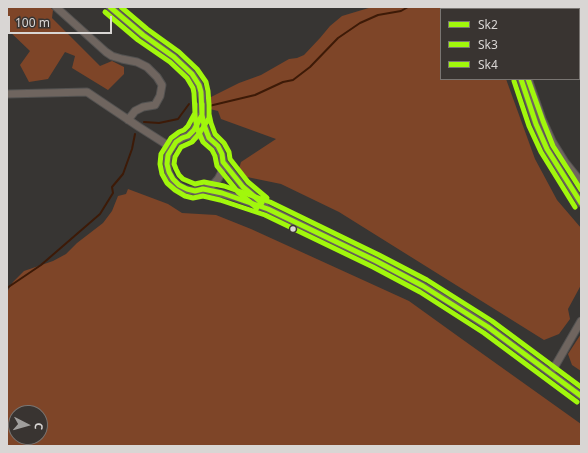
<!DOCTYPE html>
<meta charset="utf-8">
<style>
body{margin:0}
#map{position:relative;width:588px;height:453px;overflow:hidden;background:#373533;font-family:"Noto Sans",sans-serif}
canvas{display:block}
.frame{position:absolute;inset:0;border:8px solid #d9d6d4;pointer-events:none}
.legend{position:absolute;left:440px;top:8px;width:140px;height:72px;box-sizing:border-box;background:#393431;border:1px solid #797572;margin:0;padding:5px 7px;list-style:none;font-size:12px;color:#d9d6d4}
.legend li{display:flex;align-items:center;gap:8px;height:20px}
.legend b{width:20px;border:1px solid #797572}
.north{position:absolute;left:8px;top:405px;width:40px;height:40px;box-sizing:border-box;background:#393431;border:1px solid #797572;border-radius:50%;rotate:96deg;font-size:11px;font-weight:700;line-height:16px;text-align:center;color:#d9d6d4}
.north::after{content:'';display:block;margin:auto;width:14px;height:18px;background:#a09e9c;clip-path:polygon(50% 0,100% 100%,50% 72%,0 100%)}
.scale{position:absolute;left:8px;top:16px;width:104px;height:18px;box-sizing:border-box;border:2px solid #d9d6d4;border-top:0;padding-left:5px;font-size:12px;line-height:14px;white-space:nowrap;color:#d9d6d4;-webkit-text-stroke:3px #393431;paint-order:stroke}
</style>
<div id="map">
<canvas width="588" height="453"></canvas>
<div class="frame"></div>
<ul class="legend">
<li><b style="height:5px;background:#a1f70c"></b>Sk2</li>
<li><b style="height:5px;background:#a1f70c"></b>Sk3</li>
<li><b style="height:5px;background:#a1f70c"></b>Sk4</li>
</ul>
<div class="north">С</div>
<div class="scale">100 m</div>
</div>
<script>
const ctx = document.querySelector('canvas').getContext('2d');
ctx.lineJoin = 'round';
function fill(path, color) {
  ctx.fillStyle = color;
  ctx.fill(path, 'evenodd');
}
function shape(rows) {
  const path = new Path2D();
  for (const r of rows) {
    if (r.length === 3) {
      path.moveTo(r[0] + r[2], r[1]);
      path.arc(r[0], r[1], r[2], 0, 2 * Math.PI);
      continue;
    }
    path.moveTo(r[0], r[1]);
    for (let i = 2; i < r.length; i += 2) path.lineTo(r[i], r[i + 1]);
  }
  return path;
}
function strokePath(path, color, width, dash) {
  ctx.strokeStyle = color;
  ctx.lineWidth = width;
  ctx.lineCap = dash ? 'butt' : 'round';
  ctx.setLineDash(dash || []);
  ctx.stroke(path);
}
fill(shape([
 [7,7,50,7,53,10,52,18,100,66,112,61,124,67,124,74,108,90,72,68,75,56,65,52,48,79,29,82,20,65,30,51,7,29],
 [372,7,481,7,482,9,441,9,441,79,506,79,535,159,557,200,581,228,581,285,568,309,570,319,559,334,544,340,339,212,281,184,247,177,238,172,241,162,276,139,221,119,218,111,210,109,209,102,211,97,239,83,261,75,289,59,297,58,304,55,320,38,330,26,342,16],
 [128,189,168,204,182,213,216,215,251,229,409,301,459,337,581,424,581,446,7,446,7,292,13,282,24,271,53,261,66,254,77,243,103,223,112,211,118,196,126,194],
 [16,413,40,413,40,437,16,437],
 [581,334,581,371,572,365,568,354]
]), '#7e4528');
strokePath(shape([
 [209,106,255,95,283,82,293,80,310,67,338,38,360,23,378,15,401,11,408,7],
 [144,122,159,123,178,119,189,104],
 [7,288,41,265,100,214,113,193,112,187,123,174,132,149,135,134]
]), '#3d1a07', 2);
const street = shape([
 [56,7,106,52,112,56,122,59,137,62,147,67,157,77,162,85,160,96,155,105,143,107,135,111,128,120],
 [110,7,143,35,174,57,192,74,199,85,201,92,202,99,202,115,204,125,209,138],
 [498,7,498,9],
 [506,7,506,9],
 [521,79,536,124,547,149,571,188,581,203],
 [528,79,542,119,552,141,565,162,581,182],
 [7,94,87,92,139,127,172,148],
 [195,163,28],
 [188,136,194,130,201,115],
 [223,162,243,187,265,206],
 [203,189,235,197,268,209,376,261,423,286,456,306,488,327,581,396],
 [551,373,581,321]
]);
strokePath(street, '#535251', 9);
strokePath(street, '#6f655f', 7);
strokePath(shape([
 [110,7,143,35,174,57,192,74,199,85,201,92,202,115,194,130,188,136,182,138,176,142,168,155,167,164,169,172,173,179,179,185,187,189,195,191,203,189,222,193,268,209,376,261,423,286,488,327,581,396],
 [521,79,536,124,547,149,581,203],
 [202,104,202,115,204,125,209,138,218,146,222,154,223,162,243,187,262,203]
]), '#a1f70c', 5);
strokePath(shape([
 [105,12,138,40,170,62,187,78,193,88,194,93,195,113,188,126,184,130,179,132,171,138,161,154,160,164,162,174,167,183,175,190,185,196,193,198,203,196,220,200,265,215,373,267,420,292,484,333,577,402],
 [514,81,529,126,541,152,575,207],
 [195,104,195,116,197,128,203,142,212,150,215,156,217,166,238,192,257,208]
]), '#a1f70c', 5);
strokePath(shape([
 [121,7,147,29,179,52,197,69,206,82,208,91,209,105,209,118,199,134,192,142,181,147,175,157,174,164,176,169,179,175,183,179,195,184,204,182,224,186,270,202,379,255,427,280,492,321,581,387],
 [528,79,543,121,553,146,581,190],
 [209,104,209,114,211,123,215,134,224,143,229,152,230,159,248,182,267,198]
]), '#a1f70c', 5);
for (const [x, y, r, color] of [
 [293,229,3.5,"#d9d6d4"]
]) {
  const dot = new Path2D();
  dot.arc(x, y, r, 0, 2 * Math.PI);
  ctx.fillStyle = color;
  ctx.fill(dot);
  strokePath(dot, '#393431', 1.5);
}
</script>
